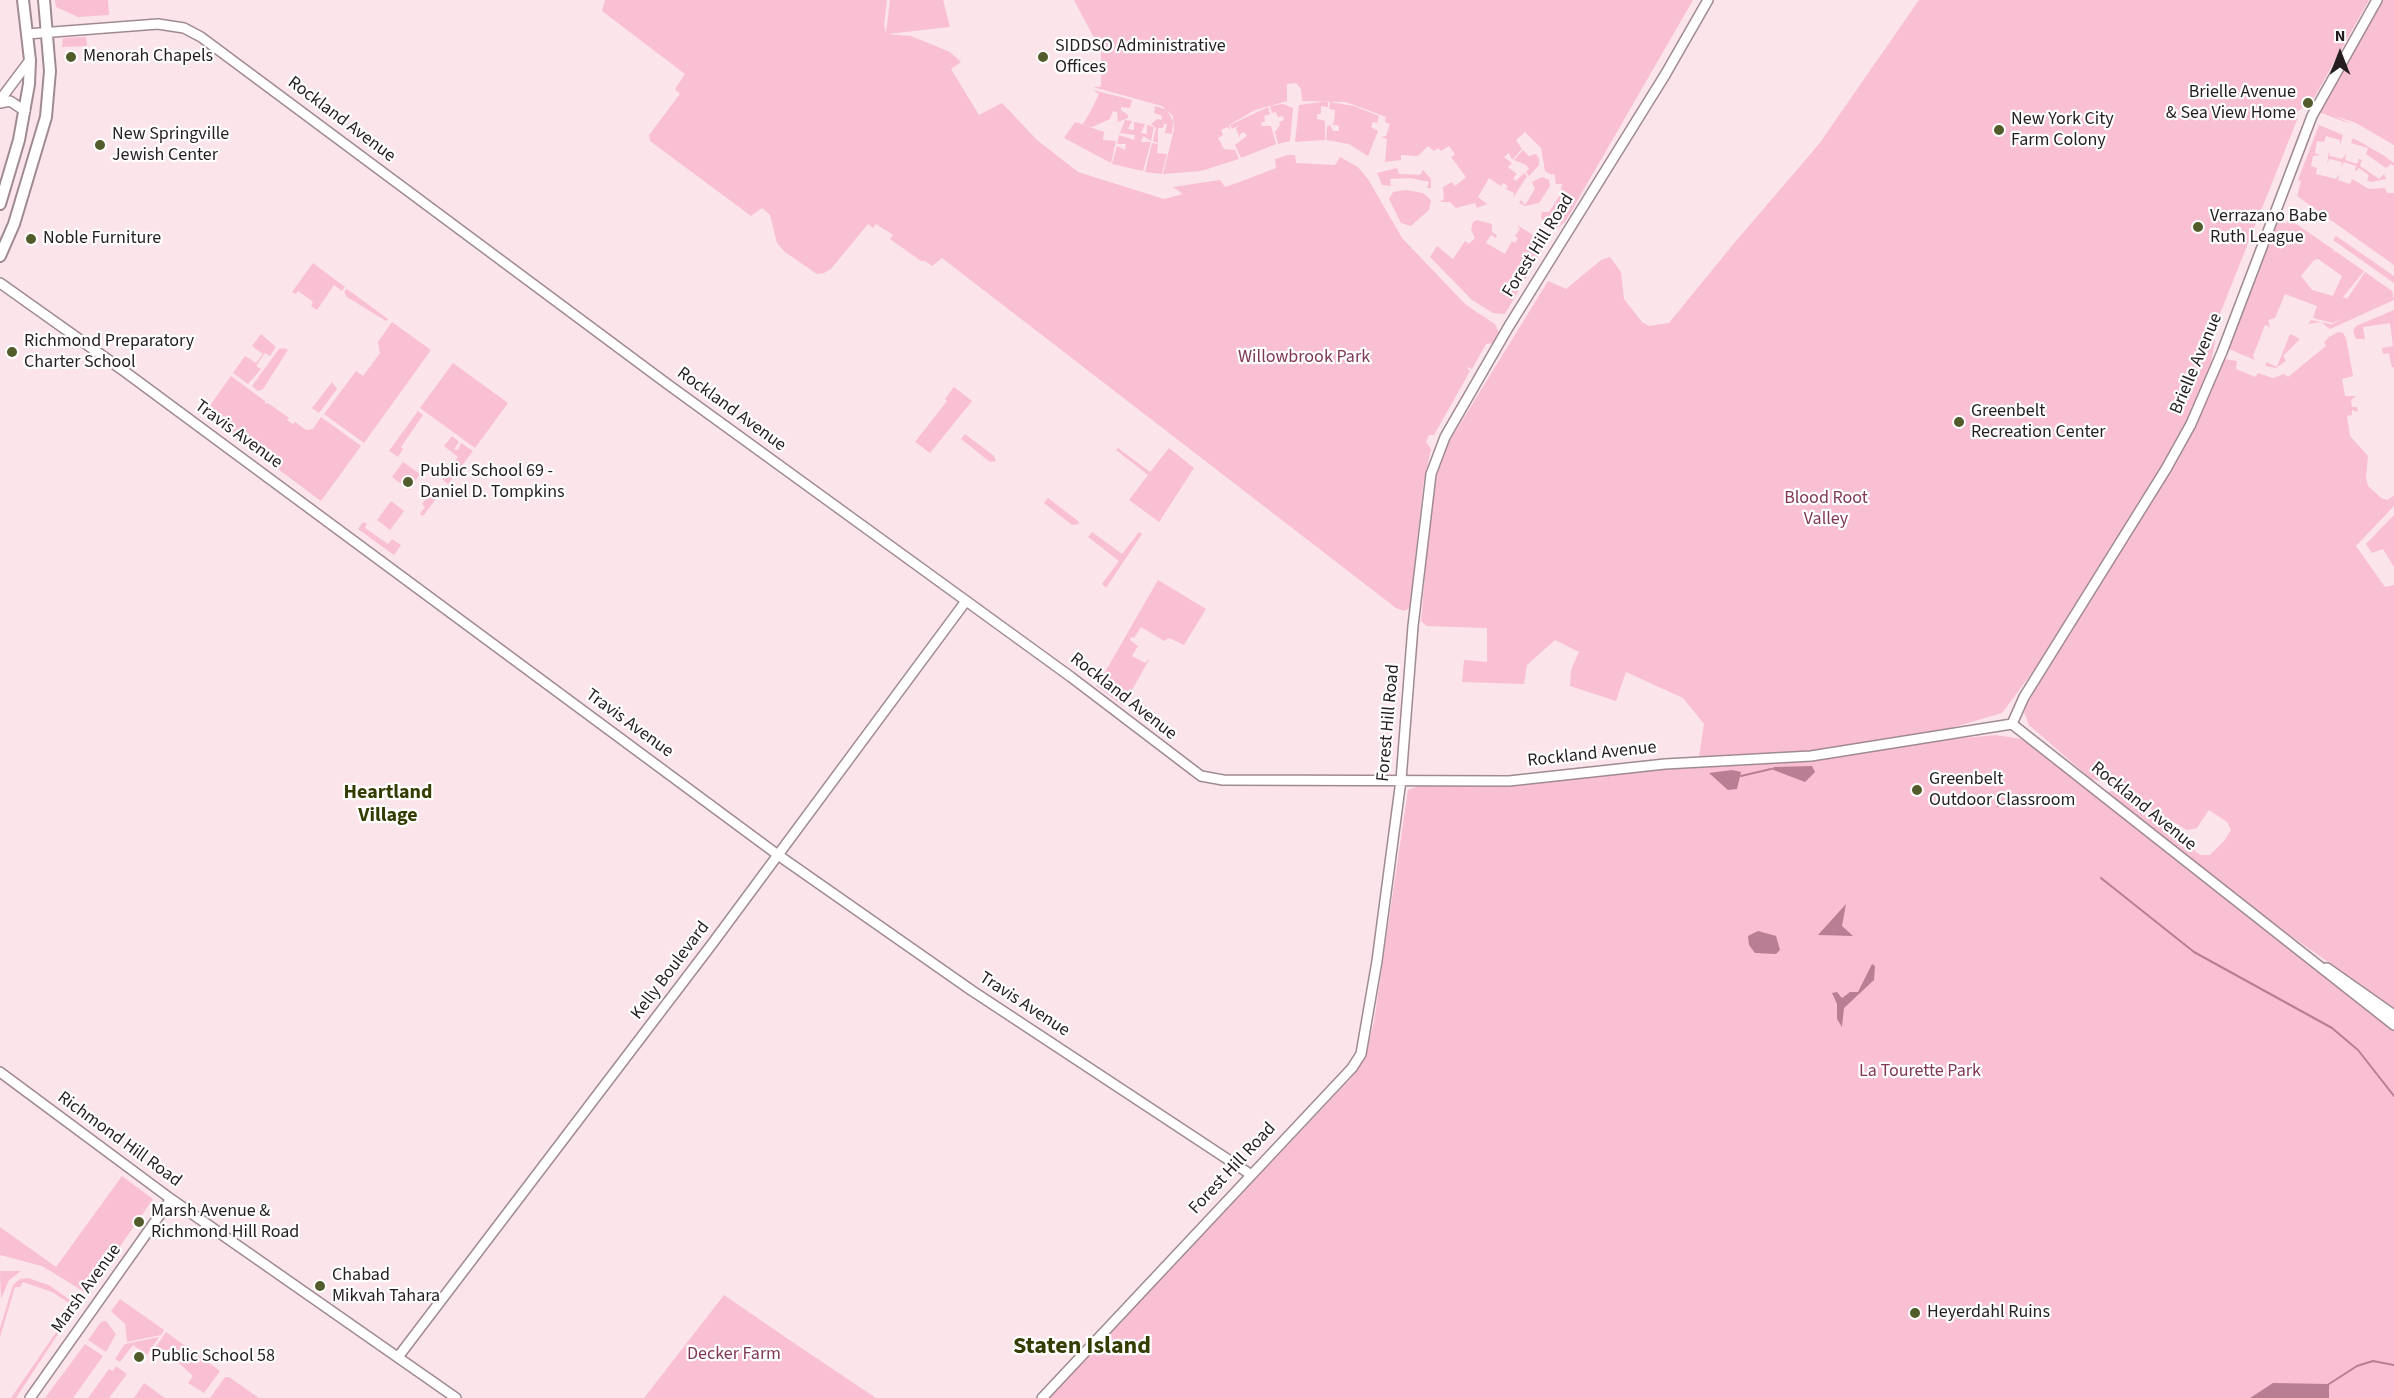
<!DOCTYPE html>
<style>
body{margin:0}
#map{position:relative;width:2394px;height:1398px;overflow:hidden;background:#fce4eb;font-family:"Source Sans 3",sans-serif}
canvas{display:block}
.north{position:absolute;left:2310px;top:24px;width:60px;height:60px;-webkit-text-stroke:4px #fff;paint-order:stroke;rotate:0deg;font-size:16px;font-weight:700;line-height:24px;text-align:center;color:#251d1f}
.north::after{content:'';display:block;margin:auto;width:21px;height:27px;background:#251d1f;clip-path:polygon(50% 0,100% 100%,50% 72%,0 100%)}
</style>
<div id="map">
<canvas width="2394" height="1398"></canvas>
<div class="north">N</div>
</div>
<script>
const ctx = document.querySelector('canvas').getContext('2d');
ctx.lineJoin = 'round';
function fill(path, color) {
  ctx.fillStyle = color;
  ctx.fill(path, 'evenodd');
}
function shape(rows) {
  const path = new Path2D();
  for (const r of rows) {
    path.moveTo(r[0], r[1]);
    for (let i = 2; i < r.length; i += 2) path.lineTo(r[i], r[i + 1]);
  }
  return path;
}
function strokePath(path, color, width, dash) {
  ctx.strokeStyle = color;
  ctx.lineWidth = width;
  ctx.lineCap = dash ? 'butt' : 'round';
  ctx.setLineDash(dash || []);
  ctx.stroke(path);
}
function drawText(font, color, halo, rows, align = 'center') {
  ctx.font = font + ' "Source Sans 3",sans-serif';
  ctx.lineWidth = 4.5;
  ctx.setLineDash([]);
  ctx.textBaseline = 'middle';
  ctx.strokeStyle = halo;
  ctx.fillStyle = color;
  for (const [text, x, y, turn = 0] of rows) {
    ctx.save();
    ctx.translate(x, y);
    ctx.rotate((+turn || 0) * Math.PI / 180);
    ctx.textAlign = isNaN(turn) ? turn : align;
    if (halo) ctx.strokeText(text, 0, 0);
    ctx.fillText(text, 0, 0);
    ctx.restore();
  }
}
fill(shape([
 [55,0,108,0,109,15,78,17,56,7],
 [605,0,887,0,884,25,886,33,890,0,943,0,950,27,887,34,911,36,950,52,961,62,951,69,979,115,1002,103,1037,140,1078,172,1164,199,1183,194,1173,187,1220,180,1225,187,1237,183,1276,168,1275,159,1288,155,1295,155,1296,163,1335,165,1340,157,1358,167,1368,179,1402,238,1466,305,1495,324,1499,333,1495,343,1486,344,1472,369,1466,367,1470,371,1434,435,1429,435,1426,442,1431,449,1423,485,1410,608,1404,611,1396,608,942,258,932,266,925,261,921,261,890,239,893,235,876,224,873,228,868,224,831,269,824,273,817,274,785,252,777,243,770,215,762,208,751,216,650,141,649,135,680,94,675,89,685,74,602,11],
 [1074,0,1693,0,1565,222,1556,229,1543,224,1541,216,1542,212,1549,212,1560,195,1562,184,1556,184,1554,173,1552,175,1545,171,1541,148,1525,132,1516,140,1522,149,1512,160,1509,153,1504,157,1512,163,1508,167,1517,174,1513,178,1516,181,1524,173,1527,176,1513,198,1514,193,1506,189,1508,186,1503,183,1501,186,1489,178,1478,197,1487,204,1477,208,1475,203,1456,208,1450,202,1440,202,1444,199,1443,187,1452,182,1455,186,1466,177,1451,157,1455,154,1449,146,1441,151,1438,148,1434,151,1428,146,1418,156,1401,155,1401,160,1385,162,1387,139,1381,137,1386,136,1390,124,1385,122,1386,117,1346,102,1302,101,1301,89,1296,83,1287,84,1287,101,1255,110,1229,125,1230,130,1227,127,1221,130,1223,135,1218,138,1224,149,1235,150,1239,159,1201,171,1163,174,1174,130,1173,116,1162,106,1093,87,1100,87,1101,84,1101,51],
 [1919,0,2369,0,2311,103,2298,111,2297,120,2212,334,2215,341,2209,373,2182,433,2037,666,2002,713,1944,730,1791,754,1699,757,1704,724,1683,698,1626,672,1616,701,1570,686,1571,670,1579,652,1555,640,1527,665,1524,684,1462,682,1464,660,1487,662,1487,628,1427,626,1421,621,1433,486,1449,442,1548,281,1566,289,1601,260,1610,257,1621,272,1624,299,1642,322,1649,326,1669,323,1731,247,1819,144],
 [2382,0,2394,0,2394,145,2356,123,2335,116,2353,125,2319,112],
 [86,37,87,46,62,47,63,38],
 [1093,90,1132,100,1130,108,1121,107,1121,110,1128,115,1128,118,1118,122,1117,112,1113,111,1110,119,1092,127,1087,126,1082,124,1077,121,1083,124,1092,109,1099,94],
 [1328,101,1328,107,1321,106,1321,114,1317,114,1317,119,1325,121,1325,140,1295,142,1299,105],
 [1330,102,1354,106,1379,116,1377,123,1373,122,1371,127,1378,131,1368,156,1349,144,1326,140,1327,127,1330,125,1333,131,1339,131,1339,126,1331,124,1334,123,1335,110,1329,109],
 [1283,104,1293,108,1290,141,1278,144,1275,132,1280,125,1279,122,1284,120,1283,116,1278,117,1276,112,1272,113,1270,106],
 [1155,106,1167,110,1173,121,1172,134,1165,133,1167,124,1164,124,1163,128,1158,128,1158,143,1153,141,1156,128,1151,124,1157,119,1161,120,1162,116,1154,113],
 [1268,107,1270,114,1264,116,1265,121,1261,123,1262,126,1271,126,1276,144,1241,158,1235,145,1247,136,1244,132,1240,134,1240,138,1236,129,1238,126,1232,129,1230,125],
 [1125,120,1132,121,1128,129,1134,130,1134,122,1145,124,1141,133,1147,134,1147,125,1154,127,1151,141,1143,136,1141,142,1151,142,1143,171,1112,164,1117,146,1125,150,1126,144,1117,144,1119,135,1134,140,1135,135,1120,133],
 [1075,122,1104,132,1103,140,1116,141,1111,163,1064,138],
 [2319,125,2343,135,2340,145,2340,140,2326,136,2324,142,2317,141,2315,153,2320,155,2313,156,2311,166,2317,168,2316,174,2336,179,2339,174,2338,180,2350,184,2352,179,2369,189,2385,188,2387,193,2394,193,2394,265,2297,196,2301,181,2298,180],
 [2353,138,2383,155,2394,163,2394,166,2391,164,2386,168,2366,154,2368,148,2351,143,2349,147],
 [1152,143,1158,144,1157,153,1167,154,1162,174,1145,172],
 [1523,150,1529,156,1536,154,1539,159,1539,165,1529,176,1526,172,1529,169,1526,165,1514,160],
 [2329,151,2330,156,2342,159,2346,154,2345,160,2357,164,2359,159,2362,160,2360,166,2379,179,2384,174,2386,179,2371,182,2367,180,2369,175,2359,168,2355,172,2356,166,2344,162,2341,167,2342,162,2329,159,2327,164],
 [1397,168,1399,174,1420,175,1423,170,1431,179,1431,188,1427,188,1429,182,1410,178,1390,179,1391,186,1382,185,1377,173],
 [1542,177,1549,180,1550,186,1539,203,1525,206,1519,203,1521,200,1525,205,1535,189,1532,182],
 [1406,190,1423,193,1431,200,1429,210,1411,226,1401,223,1389,199,1393,192],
 [2289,219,2334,250,2333,253,2335,251,2364,271,2343,297,2347,299,2365,272,2392,291,2394,300,2330,329,2321,322,2308,324,2311,320,2330,324,2330,325,2343,319,2332,323,2313,318,2317,306,2285,294,2275,318,2268,320,2270,327,2265,325,2253,356,2255,360,2229,349,2278,220,2286,224],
 [2318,259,2342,276,2333,296,2312,290,2301,276,2314,260],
 [1477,220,1492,224,1492,232,1497,235,1496,238,1491,235,1486,243,1505,254,1512,241,1515,243,1518,238,1515,236,1520,229,1517,225,1546,243,1505,314,1493,313,1472,300,1430,257,1437,246,1453,259,1465,241,1469,244,1475,238,1471,230,1473,222],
 [2336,236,2394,276,2394,283,2333,240],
 [313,263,345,287,342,291,334,285,317,310,311,306,313,302,298,291,296,294,292,292],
 [347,289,388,319,386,321,347,297,344,292],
 [2394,310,2394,367,2392,368,2389,353,2383,354,2382,348,2393,346,2390,323,2363,327,2365,339,2356,339,2353,331,2356,326],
 [392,322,431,350,364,443,324,414,356,371,363,376,369,368,380,353,378,342],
 [2338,332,2343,333,2346,338,2353,376,2342,379,2345,396,2356,396,2351,400,2352,407,2357,407,2358,412,2352,410,2352,415,2347,416,2350,436,2368,456,2366,477,2368,486,2381,498,2387,500,2394,496,2394,506,2356,546,2385,587,2394,585,2394,1012,2365,988,2250,907,2107,792,2112,791,2188,839,2196,852,2201,855,2210,855,2224,841,2231,830,2227,822,2209,810,2197,828,2187,830,2105,782,2091,779,2029,725,2024,712,2034,688,2192,432,2224,359,2237,361,2236,369,2255,377,2258,373,2273,378,2284,374,2288,377,2326,346,2324,342,2329,337],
 [261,334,276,347,270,356,265,353,256,366,261,369,248,384,233,373,245,356,256,363,263,354,252,346],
 [2290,334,2300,339,2283,356,2286,361,2276,368,2266,366,2266,362,2277,367],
 [284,348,288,350,263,389,258,391,252,386,279,349],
 [453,363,508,403,475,448,420,408],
 [231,376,265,401,265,404,268,403,289,418,287,420,293,424,295,422,306,430,313,429,321,417,361,446,321,501,204,414],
 [332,382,337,389,319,413,312,408],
 [954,387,972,401,930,453,915,442,947,401,945,399],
 [418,411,423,415,401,447,403,449,398,457,389,451],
 [965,434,994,456,996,461,990,462,961,439],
 [452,436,459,442,454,449,458,450,461,443,473,451,448,484,442,479,458,457,444,446],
 [1118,448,1150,472,1169,448,1194,468,1159,522,1129,500,1148,475,1116,450],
 [403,462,420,474,409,490,392,477],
 [435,486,442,491,423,516,420,514,425,507,422,504],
 [1048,498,1078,521,1079,524,1072,525,1044,503],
 [391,501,404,511,390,530,377,520],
 [2394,515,2394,567,2383,549,2372,553,2366,544],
 [363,522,367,524,365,528,388,544,392,539,401,545,394,555,358,529],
 [1092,532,1122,554,1139,532,1142,534,1106,588,1102,584,1119,561,1088,537],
 [1158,580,1206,609,1184,645,1169,638,1164,641,1141,627,1134,638,1131,637,1130,640,1138,646,1132,656,1145,663,1150,658,1123,706,1097,686],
 [1996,735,2021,739,2049,758,2394,1031,2394,1398,1049,1398,1352,1077,1364,1059,1374,1022,1408,790,1425,784,1511,786,1632,772,1814,760,1911,743],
 [122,1176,153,1199,89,1291,86,1293,42,1266,0,1255,0,1227,56,1267],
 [0,1271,21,1271,9,1280,1,1299],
 [28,1278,49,1285,77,1305,16,1398,11,1398,70,1312,67,1308,69,1303,52,1292,23,1282,20,1287,15,1287,0,1337,0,1328,13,1285,20,1279],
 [724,1295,788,1339,876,1398,644,1398],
 [120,1299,164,1330,161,1335,127,1342,125,1324,111,1311],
 [106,1321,116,1334,106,1352,88,1340,101,1322],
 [166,1332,220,1371,204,1393,188,1383,193,1376,171,1356,167,1359,153,1351],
 [159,1337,147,1355,133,1345,120,1362,115,1359,125,1344],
 [85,1344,103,1356,73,1398,45,1398],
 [116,1366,127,1374,109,1398,88,1398,109,1369,113,1371],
 [225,1377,229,1377,259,1398,210,1398],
 [144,1383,165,1398,134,1398]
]), '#f9bfd3');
fill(shape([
 [1812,766,1815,772,1805,782,1771,769,1774,767],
 [1732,770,1741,772,1737,789,1728,790,1709,773],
 [1846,904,1842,926,1853,936,1818,935],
 [1758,931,1776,936,1780,950,1776,954,1755,953,1749,945,1748,936],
 [1872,964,1875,966,1874,980,1844,1008,1842,1027,1837,1019,1837,1004,1832,993,1837,992,1842,998,1850,992,1858,992],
 [2273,1383,2329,1384,2329,1398,2250,1398]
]), '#b87e93');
strokePath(shape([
 [1741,776,1771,769],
 [1998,806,2013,798,2036,798],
 [2101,878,2194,952,2332,1028,2358,1050,2394,1096],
 [2329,1384,2357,1366,2373,1361,2394,1365]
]), '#b87e93', 2);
const tertiary = shape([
 [27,34,158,24,184,28,201,37,666,383,1071,677,1201,776,1223,780,1509,781,1665,764,1811,756,2012,724,2394,1025],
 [0,100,30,60],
 [0,103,10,101,25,111],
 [0,283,124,371,778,855,971,990,1250,1174],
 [2012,724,2024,697,2166,469,2191,424,2222,352,2312,116,2377,0],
 [2327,968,2394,1015],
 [0,1072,171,1199,456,1398],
 [398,1357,712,944,966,601],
 [30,1398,171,1199],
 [1042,1398,1352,1068,1361,1054,1377,961,1401,780,1413,626,1431,474,1445,437,1509,326,1665,75,1708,0]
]);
const primary = shape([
 [0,204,19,140,29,84,30,60,23,0],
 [0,256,14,224,46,117,50,71,44,0]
]);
strokePath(tertiary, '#a08a92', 12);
strokePath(primary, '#a08a92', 14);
strokePath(tertiary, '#fff', 9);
strokePath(primary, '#fff', 10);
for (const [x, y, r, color] of [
 [71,57,6,"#525b2a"],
 [1043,57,6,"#525b2a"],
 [2308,103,6,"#525b2a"],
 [1999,130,6,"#525b2a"],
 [100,145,6,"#525b2a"],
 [2198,227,6,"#525b2a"],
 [31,239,6,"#525b2a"],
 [12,352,6,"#525b2a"],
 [1959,422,6,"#525b2a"],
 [408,482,6,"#525b2a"],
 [1917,790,6,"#525b2a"],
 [139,1222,6,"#525b2a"],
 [320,1286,6,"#525b2a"],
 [1915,1313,6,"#525b2a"],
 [139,1357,6,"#525b2a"]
]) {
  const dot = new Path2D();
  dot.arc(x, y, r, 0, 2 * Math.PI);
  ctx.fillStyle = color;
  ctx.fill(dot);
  strokePath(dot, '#fff', 2);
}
drawText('18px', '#251d1f', '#fff', [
 ["SIDDSO Administrative",1055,47],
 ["Offices",1055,68],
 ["Menorah Chapels",83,57],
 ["Brielle Avenue",2296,93,"right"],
 ["& Sea View Home",2296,114,"right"],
 ["New York City",2011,120],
 ["Farm Colony",2011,141],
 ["New Springville",112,135],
 ["Jewish Center",112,156],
 ["Verrazano Babe",2210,217],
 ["Ruth League",2210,238],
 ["Noble Furniture",43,239],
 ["Richmond Preparatory",24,342],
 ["Charter School",24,363],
 ["Greenbelt",1971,412],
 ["Recreation Center",1971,433],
 ["Public School 69 -",420,472],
 ["Daniel D. Tompkins",420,493],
 ["Greenbelt",1929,780],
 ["Outdoor Classroom",1929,801],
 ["Marsh Avenue &",151,1212],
 ["Richmond Hill Road",151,1233],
 ["Chabad",332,1276],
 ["Mikvah Tahara",332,1297],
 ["Heyerdahl Ruins",1927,1313],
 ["Public School 58",151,1357]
], 'left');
drawText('18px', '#251d1f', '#fff', [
 ["Rockland Avenue",341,120,37],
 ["Forest Hill Road",1539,246,-58],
 ["Brielle Avenue",2197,364,-67],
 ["Rockland Avenue",731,410,36],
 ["Travis Avenue",238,435,36],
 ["Rockland Avenue",1123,697,38],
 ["Forest Hill Road",1389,723,-85],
 ["Travis Avenue",629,724,36],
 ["Rockland Avenue",1592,755,-6],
 ["Rockland Avenue",2143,807,39],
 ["Kelly Boulevard",671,971,-53],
 ["Travis Avenue",1024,1005,33],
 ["Richmond Hill Road",119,1140,36],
 ["Forest Hill Road",1233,1169,-47],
 ["Marsh Avenue",87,1289,-54]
]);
drawText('18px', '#803856', '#fff', [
 ["Willowbrook Park",1304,358],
 ["Blood Root",1826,499],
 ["Valley",1826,520],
 ["La Tourette Park",1920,1072],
 ["Decker Farm",734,1355]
]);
drawText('bold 20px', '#343c00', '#fff', [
 ["Heartland",388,794],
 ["Village",388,817]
]);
drawText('bold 24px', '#343c00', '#fff', [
 ["Staten Island",1082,1348]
]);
</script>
